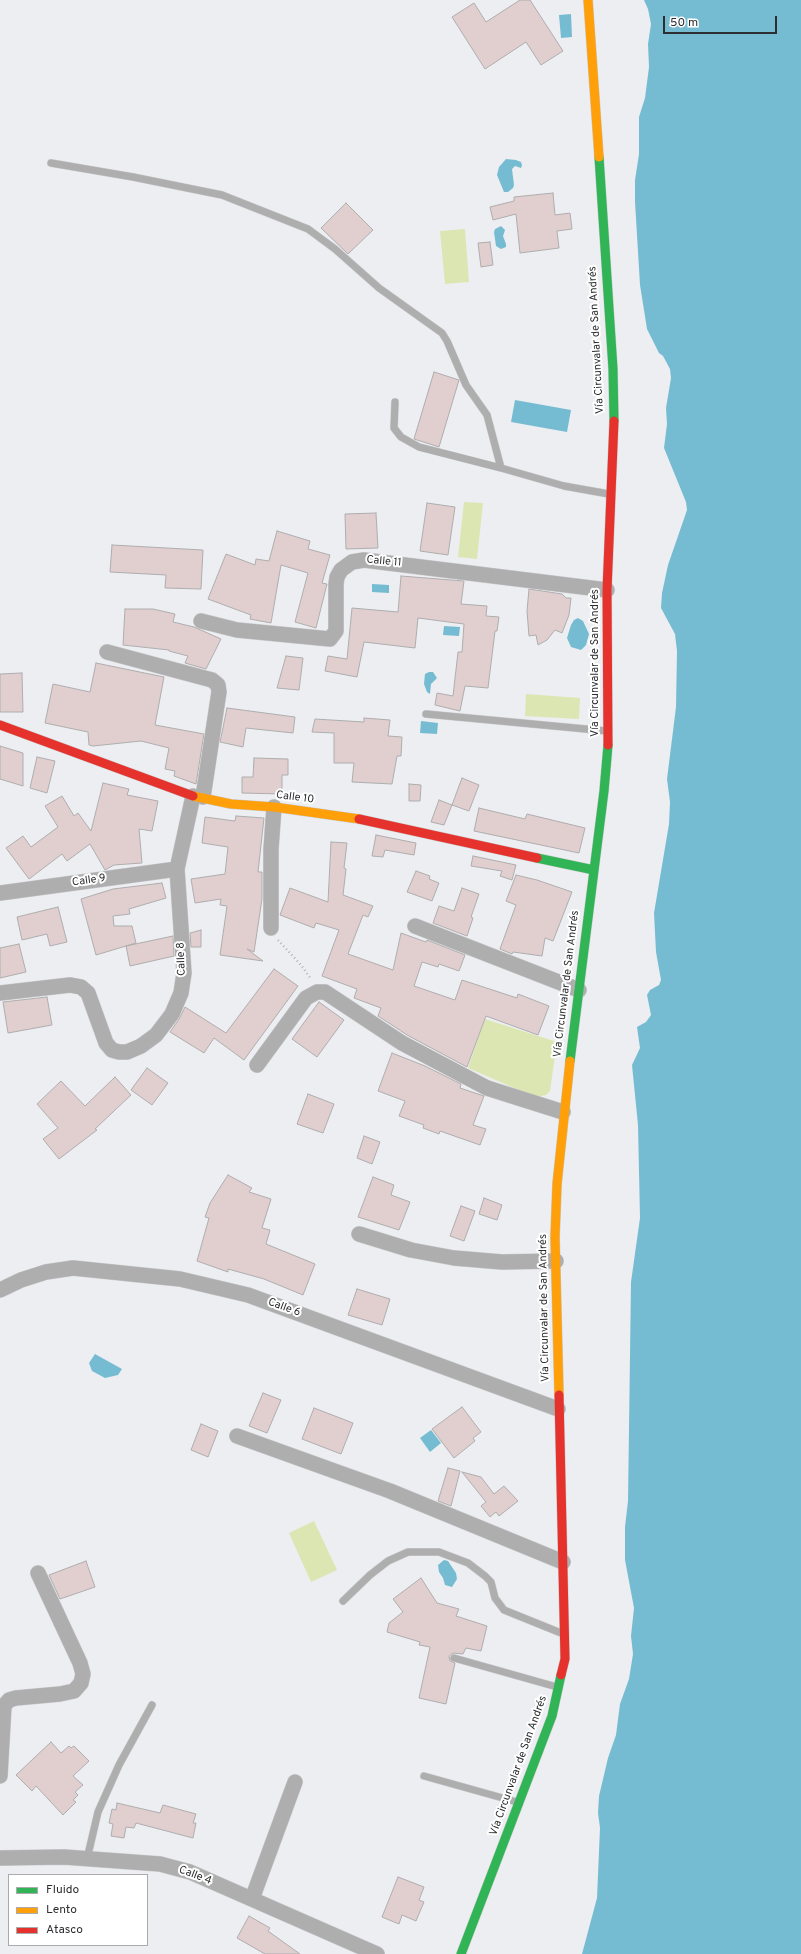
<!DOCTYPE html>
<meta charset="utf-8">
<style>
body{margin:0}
#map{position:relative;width:801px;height:1954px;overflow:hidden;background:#edeef2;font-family:Overpass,sans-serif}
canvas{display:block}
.legend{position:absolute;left:8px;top:1874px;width:140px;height:72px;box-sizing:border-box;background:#fff;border:1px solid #ababad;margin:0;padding:5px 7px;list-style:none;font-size:12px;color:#2d2e31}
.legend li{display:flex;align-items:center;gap:8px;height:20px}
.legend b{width:20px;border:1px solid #ababad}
.scale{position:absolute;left:663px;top:16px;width:114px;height:18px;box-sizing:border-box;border:2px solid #2d2e31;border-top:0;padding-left:5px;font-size:12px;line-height:14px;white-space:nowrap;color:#2d2e31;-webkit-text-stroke:3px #fff;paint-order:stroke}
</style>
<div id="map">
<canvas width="801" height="1954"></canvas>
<ul class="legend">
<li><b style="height:5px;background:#30b455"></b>Fluido</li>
<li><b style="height:5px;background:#ff9f0a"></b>Lento</li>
<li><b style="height:5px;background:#e5322d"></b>Atasco</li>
</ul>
<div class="scale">50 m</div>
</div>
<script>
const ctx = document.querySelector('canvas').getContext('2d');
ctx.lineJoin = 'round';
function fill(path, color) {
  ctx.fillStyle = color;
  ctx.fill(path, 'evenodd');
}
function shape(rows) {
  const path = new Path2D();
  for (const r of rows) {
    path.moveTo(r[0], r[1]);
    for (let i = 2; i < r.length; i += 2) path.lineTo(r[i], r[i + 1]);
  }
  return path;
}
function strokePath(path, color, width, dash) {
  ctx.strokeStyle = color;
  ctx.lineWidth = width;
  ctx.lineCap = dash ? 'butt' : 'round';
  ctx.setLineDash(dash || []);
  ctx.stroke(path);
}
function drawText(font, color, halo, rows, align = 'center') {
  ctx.font = font + ' Overpass,sans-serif';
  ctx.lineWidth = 4;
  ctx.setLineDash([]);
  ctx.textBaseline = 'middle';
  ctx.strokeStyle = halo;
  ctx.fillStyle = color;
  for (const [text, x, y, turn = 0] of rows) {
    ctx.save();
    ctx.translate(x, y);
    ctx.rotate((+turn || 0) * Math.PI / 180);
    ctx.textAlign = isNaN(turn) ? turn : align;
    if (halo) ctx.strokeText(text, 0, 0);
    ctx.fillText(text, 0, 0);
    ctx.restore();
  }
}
fill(shape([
 [465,229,469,282,445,284,440,231],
 [464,502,483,503,477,559,458,557],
 [526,694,580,698,579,719,525,716],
 [485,1019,557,1042,550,1091,546,1095,535,1097,468,1068],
 [314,1521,337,1570,311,1582,289,1533]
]), '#dce6b2');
fill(shape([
 [644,0,801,0,801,1954,582,1954,597,1898,600,1828,598,1813,599,1796,608,1758,616,1735,620,1704,629,1679,633,1654,631,1636,634,1608,625,1560,625,1527,628,1501,631,1282,640,1218,638,1125,632,1065,640,1048,637,1027,646,1022,651,1015,647,995,650,990,659,985,661,980,656,952,654,913,669,824,670,802,667,779,676,707,677,651,675,634,661,608,662,593,668,565,687,510,686,502,664,448,667,424,666,408,671,378,670,369,663,356,659,353,647,329,640,285,635,202,635,180,639,154,639,117,645,98,649,67,648,44,651,24,648,9],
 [571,14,572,37,561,38,559,15],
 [506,159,516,160,521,162,522,165,521,168,515,166,512,169,514,185,513,188,508,192,504,192,497,175,499,167],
 [501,226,505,230,503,236,506,244,506,247,501,249,496,246,494,232,495,229],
 [515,400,571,410,567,432,511,422],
 [372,584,389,585,389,593,372,592],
 [578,618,583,621,589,634,586,645,581,650,571,647,567,638,571,625,574,620],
 [444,626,460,627,459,636,443,635],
 [429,672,433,672,437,678,431,684,430,694,427,692,424,684,425,674],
 [421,721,438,723,437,734,420,733],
 [95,1354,122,1369,118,1375,105,1378,92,1371,89,1363],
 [431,1430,441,1443,430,1452,420,1438],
 [444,1560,448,1561,456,1573,457,1579,452,1587,445,1585,443,1578,439,1572,438,1565]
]), '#75bcd2');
const building = shape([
 [520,0,530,0,563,51,541,65,526,42,485,69,452,17,474,3,486,22,520,0],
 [553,193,555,215,570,213,572,229,557,231,559,248,520,253,516,214,493,220,490,207,514,201,514,197,553,193],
 [346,203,373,230,348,254,321,228,346,203],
 [490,242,493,265,481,267,478,243,490,242],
 [434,372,459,380,439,447,414,439,434,372],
 [427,503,455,507,448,555,420,551,427,503],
 [376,513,378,548,346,549,345,514,376,513],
 [277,531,310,541,308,549,330,555,322,583,327,584,316,628,295,622,308,573,281,565,271,623,250,619,251,615,208,599,226,554,255,565,256,559,269,561,277,531],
 [112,545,203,550,201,589,165,588,166,575,110,572,112,545],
 [401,576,464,581,461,604,487,606,486,616,499,617,497,631,495,631,488,688,465,686,460,711,435,705,437,693,453,696,458,652,462,652,464,624,418,618,415,648,364,642,357,677,325,671,328,656,347,659,352,608,398,612,401,576],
 [529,589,562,594,566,598,571,598,569,615,562,633,555,630,547,640,538,645,536,635,529,636,527,611,529,589],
 [125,609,153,609,175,614,173,622,194,627,221,639,206,669,185,663,188,656,169,651,169,650,123,645,125,609],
 [286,656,303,658,299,690,277,688,286,656],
 [96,663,164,677,155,725,204,734,196,784,174,776,175,771,165,769,169,748,141,741,93,746,89,745,88,732,45,723,53,684,90,692,96,663],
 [22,673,23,712,0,712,0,674,22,673],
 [227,708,295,717,293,733,246,728,243,747,220,742,227,708],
 [364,718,390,720,388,736,402,737,401,756,397,756,392,784,352,782,354,763,334,763,334,733,312,732,315,719,364,722,364,718],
 [0,746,23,753,23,786,0,779,0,746],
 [37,757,55,761,47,793,30,788,37,757],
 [254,758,288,759,288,775,282,775,282,794,242,793,242,777,253,777,254,758],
 [462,778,479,785,469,811,452,805,462,778],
 [103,783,129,789,127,795,158,801,152,831,139,829,142,863,114,865,105,870,90,844,67,861,62,854,29,879,6,848,23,836,31,847,58,827,45,806,62,796,74,816,78,813,91,831,103,783],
 [409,784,421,785,420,801,409,801,409,784],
 [439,800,452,805,444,825,431,822,439,800],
 [479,808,525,819,527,814,585,828,579,853,474,831,479,808],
 [236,816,264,818,258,872,262,872,262,899,254,952,247,949,263,961,220,955,227,906,220,905,221,899,195,903,191,879,225,874,228,847,202,843,205,817,235,821,236,816],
 [376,835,416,843,414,855,385,850,383,857,372,856,376,835],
 [331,842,347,843,344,868,346,869,343,895,373,906,368,917,363,915,348,954,393,970,401,933,426,942,427,940,465,955,459,971,439,964,438,967,422,962,414,986,455,1000,462,980,517,998,518,994,549,1006,538,1035,486,1016,467,1067,407,1035,392,1025,378,1016,381,1008,354,998,357,989,322,976,339,930,316,923,314,928,280,915,290,888,328,902,331,842],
 [473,856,516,865,512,880,500,876,502,871,471,866,473,856],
 [416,871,430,876,429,879,439,883,432,901,407,892,416,871],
 [516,875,537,880,572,892,553,941,545,938,542,956,513,952,512,954,500,949,516,905,506,901,516,875],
 [162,883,166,898,129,909,130,914,113,916,114,926,132,926,136,943,96,955,81,899,113,889,162,883],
 [462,888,479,894,471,917,473,918,467,936,433,923,439,906,454,911,462,888],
 [58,907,67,942,50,946,47,934,22,940,17,917,58,907],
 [201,930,201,947,191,947,190,933,201,930],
 [173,936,174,956,130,966,126,946,173,936],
 [19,944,26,972,0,978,0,948,19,944],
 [274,969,298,986,244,1060,214,1038,204,1053,170,1032,179,1019,185,1007,226,1033,274,969],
 [47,997,52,1025,8,1033,3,1002,47,997],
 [319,1002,344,1020,317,1057,292,1039,319,1002],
 [392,1053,425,1066,461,1084,460,1088,484,1096,473,1125,486,1129,480,1145,440,1131,439,1134,423,1128,424,1125,399,1116,405,1101,378,1091,392,1053],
 [147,1068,168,1083,152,1105,131,1090,147,1068],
 [115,1077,131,1095,95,1129,97,1130,59,1159,43,1139,58,1128,37,1104,61,1081,85,1106,115,1077],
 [308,1094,334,1104,323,1133,297,1124,308,1094],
 [364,1136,380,1142,372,1164,357,1158,364,1136],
 [228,1175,252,1188,249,1192,271,1199,262,1228,270,1230,266,1244,315,1264,303,1295,264,1279,228,1269,228,1272,197,1261,209,1218,205,1217,210,1203,228,1175],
 [373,1177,394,1185,391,1195,410,1202,399,1230,358,1217,373,1177],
 [484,1198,502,1205,497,1220,479,1214,484,1198],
 [461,1206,475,1211,464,1241,450,1236,461,1206],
 [357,1289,390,1299,382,1325,348,1315,357,1289],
 [263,1393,281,1400,267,1433,249,1426,263,1393],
 [462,1407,481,1432,473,1438,475,1441,454,1458,432,1429,462,1407],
 [314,1408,353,1423,341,1454,302,1439,314,1408],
 [201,1424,218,1431,208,1457,191,1450,201,1424],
 [448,1468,460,1471,451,1506,438,1501,448,1468],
 [462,1472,481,1477,494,1494,504,1486,518,1501,499,1516,496,1512,490,1517,481,1506,486,1502,462,1472],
 [86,1561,95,1587,60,1599,49,1575,86,1561],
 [421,1578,437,1603,459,1609,456,1616,487,1626,481,1651,466,1648,463,1654,453,1653,449,1656,450,1661,455,1663,446,1704,419,1698,430,1647,419,1645,420,1642,387,1632,389,1623,403,1612,393,1599,421,1578],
 [51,1742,61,1753,69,1746,71,1748,74,1746,89,1761,73,1776,83,1785,75,1792,78,1795,73,1800,76,1802,63,1815,36,1786,32,1791,16,1775,51,1742],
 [117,1803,160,1813,163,1805,196,1814,193,1823,196,1823,193,1838,136,1823,134,1828,126,1827,124,1838,111,1836,113,1824,109,1823,112,1809,116,1810,117,1803],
 [398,1877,424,1887,419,1900,424,1902,416,1921,402,1915,399,1924,382,1917,398,1877],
 [249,1916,270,1928,268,1931,300,1954,265,1954,237,1938,249,1916]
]);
fill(building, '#e1cecf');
strokePath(building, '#aeadae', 1);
const lane = shape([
 [51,163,133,177,222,195,308,229,335,249,379,288,442,333,447,341,466,385,487,415,501,468,564,486,609,494],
 [395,402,394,428,401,437,419,447,501,468],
 [426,714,607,731],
 [343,1601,370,1575,388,1561,408,1552,439,1552,468,1563,485,1576,491,1582,495,1598,504,1610,561,1633],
 [454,1658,557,1687],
 [424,1776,517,1802],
 [87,1859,98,1812,119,1765,152,1705]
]);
const street = shape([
 [201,621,237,630,330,639,336,631,336,584,337,577,341,570,352,562,364,560,607,590],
 [107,652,212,680,218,685,219,692,203,797],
 [0,893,177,869],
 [415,926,579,990],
 [271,928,271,849,274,807],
 [0,993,70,985,81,987,88,993,106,1043,112,1050,119,1052,127,1052,141,1046,156,1035,172,1014,181,993,184,973,177,869,193,796],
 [257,1065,306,998,317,992,325,992,402,1043,487,1088,563,1112],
 [359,1234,411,1250,454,1258,502,1262,556,1261],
 [0,1290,21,1280,46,1272,73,1268,180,1279,248,1295,558,1409],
 [237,1436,390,1491,563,1562],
 [0,1776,4,1706,9,1700,16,1698,60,1694,74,1691,81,1683,83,1674,80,1663,38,1573],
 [0,1858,64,1857,160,1864,190,1872,377,1954],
 [252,1899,295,1782]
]);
const fast = shape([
 [599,157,613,369,614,421],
 [537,858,594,870],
 [570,1061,604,791,608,745],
 [461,1954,552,1716,561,1675]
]);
const slow = shape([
 [588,0,599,157],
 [193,796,231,804,274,807,359,819],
 [559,1395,555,1237,557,1184,570,1061]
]);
const jam = shape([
 [0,725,193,796],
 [608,745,607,590,614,421],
 [359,819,537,858],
 [559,1395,565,1659,561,1675]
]);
strokePath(lane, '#cbccce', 8);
strokePath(street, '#cbccce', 16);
strokePath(fast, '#cbccce', 10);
strokePath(slow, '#cbccce', 10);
strokePath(jam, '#cbccce', 10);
strokePath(shape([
 [278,940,301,965,311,979]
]), '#b2b2b4', 2.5, [1, 3]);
strokePath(lane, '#afaeaf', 7);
strokePath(street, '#afaeaf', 15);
strokePath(fast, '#30b455', 9);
strokePath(slow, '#ff9f0a', 9);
strokePath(jam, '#e5322d', 9);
drawText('11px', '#2d2e31', '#fff', [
 ["Vía Circunvalar de San Andrés",597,340,-93],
 ["Calle 11",384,562,5],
 ["Vía Circunvalar de San Andrés",596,663,-90],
 ["Calle 10",295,798,7],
 ["Calle 9",89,881,-8],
 ["Calle 8",182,959,-92],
 ["Vía Circunvalar de San Andrés",567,984,-83],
 ["Calle 6",284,1308,20],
 ["Vía Circunvalar de San Andrés",545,1308,-91],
 ["Vía Circunvalar de San Andrés",519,1766,-70],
 ["Calle 4",195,1876,21]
]);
</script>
